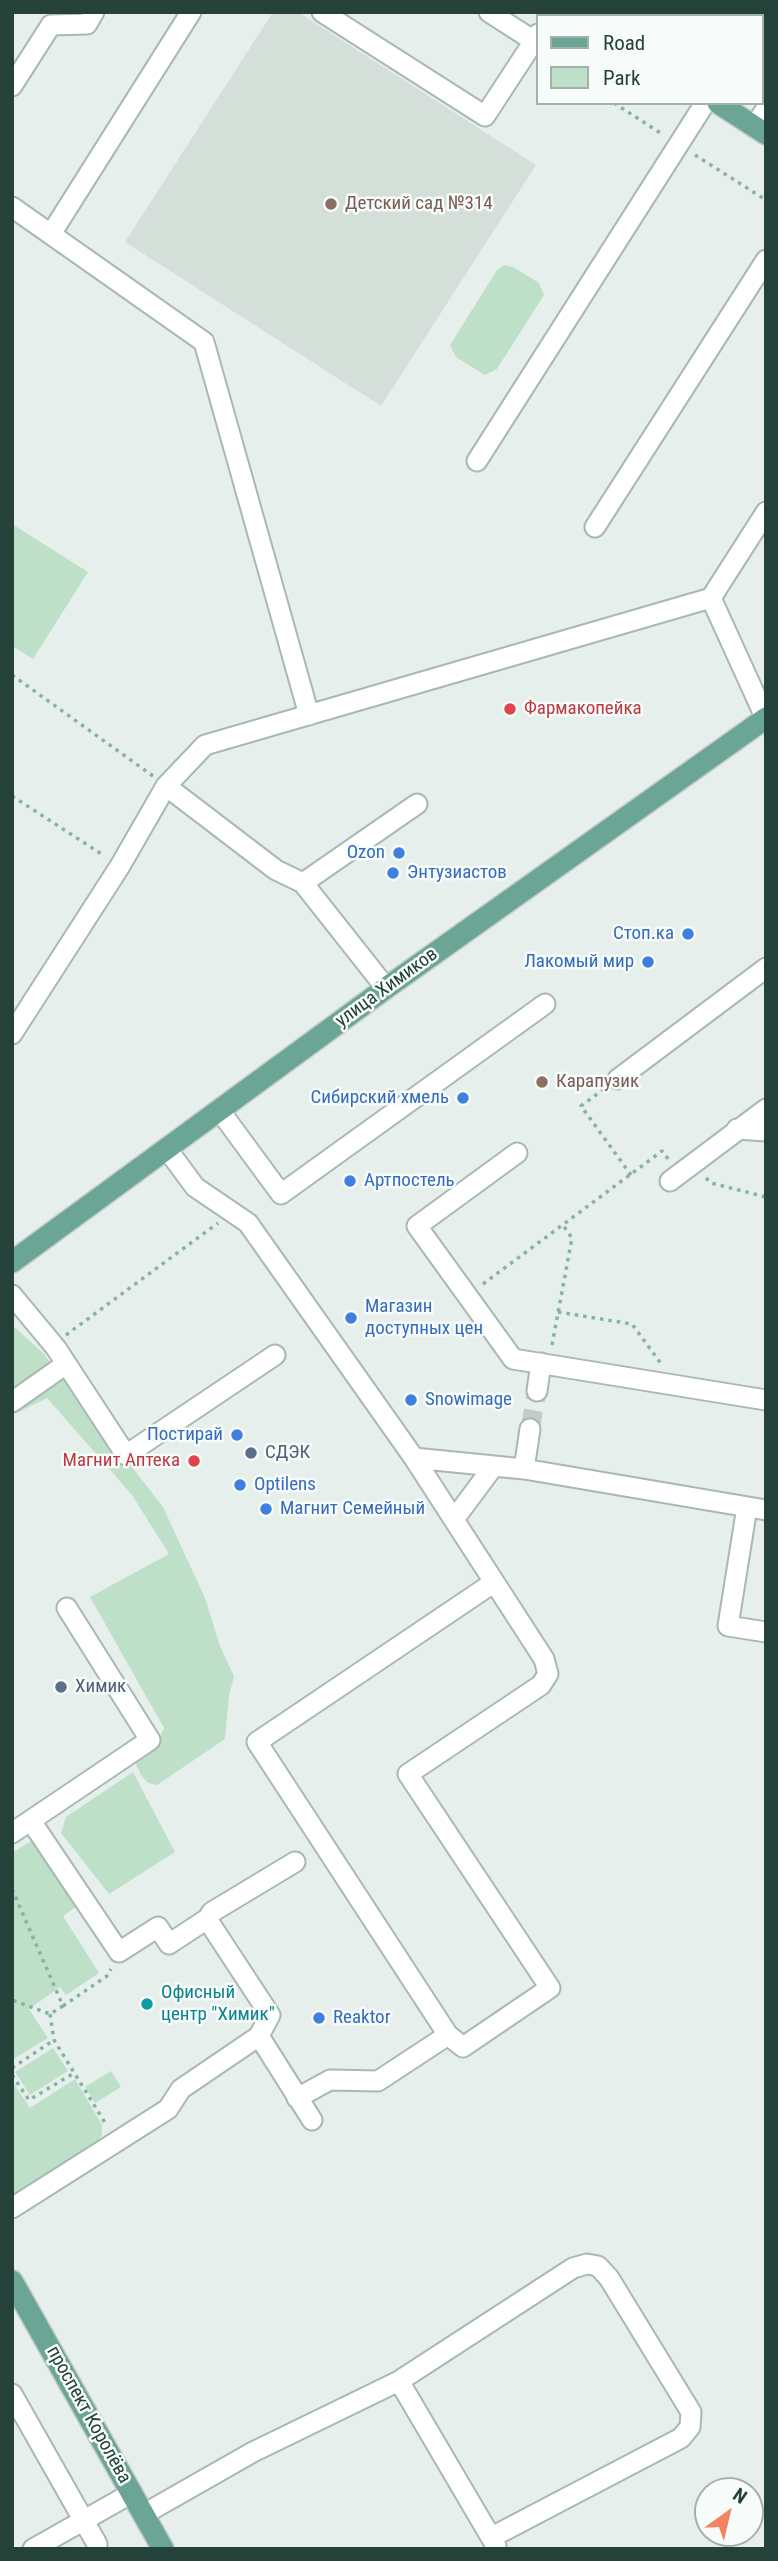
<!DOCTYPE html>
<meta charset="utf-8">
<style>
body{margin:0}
#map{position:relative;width:778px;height:2561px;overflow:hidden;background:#e6efeb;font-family:"Roboto Condensed",sans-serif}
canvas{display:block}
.frame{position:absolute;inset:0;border:14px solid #24423a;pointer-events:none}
.legend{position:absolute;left:536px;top:14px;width:228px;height:91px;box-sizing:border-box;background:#f7fbf9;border:2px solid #a3b1ad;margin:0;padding:9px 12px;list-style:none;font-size:21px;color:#24423a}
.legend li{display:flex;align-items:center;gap:14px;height:35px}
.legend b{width:35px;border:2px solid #a3b1ad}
.north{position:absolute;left:694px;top:2477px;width:70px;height:70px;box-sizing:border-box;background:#f7fbf9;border:2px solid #a3b1ad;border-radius:50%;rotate:34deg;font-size:19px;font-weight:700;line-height:28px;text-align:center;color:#24423a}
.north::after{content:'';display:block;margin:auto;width:24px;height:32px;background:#f4845f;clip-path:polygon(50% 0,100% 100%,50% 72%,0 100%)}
</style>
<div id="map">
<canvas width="778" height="2561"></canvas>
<div class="frame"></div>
<ul class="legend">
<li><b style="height:9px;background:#6aa596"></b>Road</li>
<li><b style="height:19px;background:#bfe0c8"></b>Park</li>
</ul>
<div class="north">N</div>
</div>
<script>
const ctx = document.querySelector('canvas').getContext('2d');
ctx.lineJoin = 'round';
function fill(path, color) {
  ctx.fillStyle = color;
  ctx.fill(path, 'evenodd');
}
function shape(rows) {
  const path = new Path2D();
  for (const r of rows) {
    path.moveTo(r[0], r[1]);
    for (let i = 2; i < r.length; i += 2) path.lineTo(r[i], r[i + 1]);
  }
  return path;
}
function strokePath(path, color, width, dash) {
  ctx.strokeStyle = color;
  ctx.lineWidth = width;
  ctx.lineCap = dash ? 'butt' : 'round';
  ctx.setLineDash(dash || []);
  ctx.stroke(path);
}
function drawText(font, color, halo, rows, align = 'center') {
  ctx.font = font + ' "Roboto Condensed",sans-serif';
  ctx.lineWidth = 5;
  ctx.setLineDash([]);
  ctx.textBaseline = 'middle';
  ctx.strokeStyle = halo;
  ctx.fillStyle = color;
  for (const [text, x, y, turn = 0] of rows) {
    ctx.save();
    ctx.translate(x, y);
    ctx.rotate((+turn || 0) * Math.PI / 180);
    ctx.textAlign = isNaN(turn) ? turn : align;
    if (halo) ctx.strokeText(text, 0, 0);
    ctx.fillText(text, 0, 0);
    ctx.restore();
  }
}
fill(shape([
 [273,12,298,12,536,165,381,406,125,242]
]), '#d4dfda');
fill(shape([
 [762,25,766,27,764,87,762,86],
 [504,265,513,267,539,283,544,295,497,369,485,375,456,357,450,345,497,270],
 [12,524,88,572,33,659,12,646],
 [12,1325,43,1353,163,1507,205,1598,220,1646,234,1676,229,1696,225,1739,157,1785,148,1783,141,1775,135,1762,155,1747,164,1728,90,1597,169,1554,132,1495,47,1398,12,1415],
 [133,1772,175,1852,109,1894,61,1833,66,1817],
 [34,1839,77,1906,63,1916,99,1973,66,1995,60,1987,29,2009,48,2038,12,2060,12,1853],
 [53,2048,68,2071,30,2095,15,2072],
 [111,2071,121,2087,95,2103,85,2087],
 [75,2079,102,2125,102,2135,91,2151,14,2198,12,2081,30,2108]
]), '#bfe0c8');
strokePath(shape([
 [530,1429,537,1391]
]), '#bfccc8', 19, [19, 10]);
const minor = shape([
 [322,12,485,116,534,41],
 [489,12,534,41,538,34],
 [550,16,552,12],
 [12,86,51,25,87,24,94,12],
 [754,127,766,109],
 [12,207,204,342,309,715],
 [51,234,191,12],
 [477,461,705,103],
 [595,527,766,260],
 [711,598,766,719],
 [166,786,276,870,303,883,386,988],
 [303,883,417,804],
 [12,1034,120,866,166,786,205,745,711,598,766,512],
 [618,1079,766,968],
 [220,1111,281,1194,545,1004],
 [737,1129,766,1131],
 [167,1149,195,1187,248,1223,414,1458,524,1469,766,1510],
 [517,1153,417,1226,513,1359,766,1400],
 [670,1181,766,1109],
 [12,1295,56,1348,126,1455,275,1355],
 [537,1391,541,1363],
 [12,1402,66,1364],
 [414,1458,544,1659,548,1674,541,1685,408,1774,550,1988,463,2047,448,2035,257,1742,493,1583],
 [524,1469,530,1429],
 [747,1507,728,1626,766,1632],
 [455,1518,493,1467],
 [31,1821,119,1952,158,1927,169,1944,207,1919,212,1912,295,1862],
 [12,1833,150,1740,67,1608],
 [207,1919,270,2015,259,2036],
 [297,2098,330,2080,378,2081,448,2035],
 [12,2208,168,2109,181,2089,259,2036,312,2120],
 [399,2381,496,2546],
 [12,2394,97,2544],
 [144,2514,253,2452,399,2381,573,2268,587,2264,598,2266,609,2278,691,2412,690,2427,681,2438,492,2537],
 [33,2549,132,2493]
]);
const major = shape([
 [580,12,585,16],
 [718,103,766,134],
 [12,1262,386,988,766,718],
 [12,2281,163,2549]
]);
strokePath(minor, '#a8b8b2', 23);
strokePath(major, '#c2cac8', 24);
strokePath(shape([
 [641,12,647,16],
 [614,103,662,134],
 [695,155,766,200],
 [12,675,153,776],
 [12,796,103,855],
 [604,1089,581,1106,631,1175],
 [706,1178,711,1183,766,1197],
 [483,1284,662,1151,669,1160],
 [558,1312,632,1324,662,1365],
 [66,1335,218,1223],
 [552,1345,572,1238,563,1225],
 [12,1889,63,2006,50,2014,12,2000],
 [63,2006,107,1976,111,1969],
 [50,2014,54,2040,107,2126],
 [12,2068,54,2040],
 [12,2075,29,2100,74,2073]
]), '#86b3a5', 3.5, [3.5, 5]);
strokePath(minor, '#fff', 19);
strokePath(major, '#6aa596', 21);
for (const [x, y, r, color] of [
 [331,204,7,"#8d6e63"],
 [510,709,7,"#e0444e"],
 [399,853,7,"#3f7fe0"],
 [393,873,7,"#3f7fe0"],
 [688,934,7,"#3f7fe0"],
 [648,962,7,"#3f7fe0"],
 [542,1082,7,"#8d6e63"],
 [463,1098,7,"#3f7fe0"],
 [350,1181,7,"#3f7fe0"],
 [351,1318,7,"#3f7fe0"],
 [411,1400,7,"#3f7fe0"],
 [237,1435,7,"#3f7fe0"],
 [251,1453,7,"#5c6f8a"],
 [194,1461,7,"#e0444e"],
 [240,1485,7,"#3f7fe0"],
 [266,1509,7,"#3f7fe0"],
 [61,1687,7,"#5c6f8a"],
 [147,2004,7,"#0f9aa8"],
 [319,2018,7,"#3f7fe0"]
]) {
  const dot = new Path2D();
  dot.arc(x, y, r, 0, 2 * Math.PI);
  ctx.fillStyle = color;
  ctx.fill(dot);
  strokePath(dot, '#f7fbf9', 2.5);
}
drawText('19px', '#785e54', '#f7fbf9', [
 ["Детский сад №314",345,204],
 ["Карапузик",556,1082]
], 'left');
drawText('19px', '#be3a42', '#f7fbf9', [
 ["Фармакопейка",524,709],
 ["Магнит Аптека",180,1461,"right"]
], 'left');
drawText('19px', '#366cbe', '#f7fbf9', [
 ["Ozon",385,853,"right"],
 ["Энтузиастов",407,873],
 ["Стоп.ка",674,934,"right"],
 ["Лакомый мир",634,962,"right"],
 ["Сибирский хмель",449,1098,"right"],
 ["Артпостель",364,1181],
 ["Магазин",365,1307],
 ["доступных цен",365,1329],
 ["Snowimage",425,1400],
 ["Постирай",223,1435,"right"],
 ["Optilens",254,1485],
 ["Магнит Семейный",280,1509],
 ["Reaktor",333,2018]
], 'left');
drawText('19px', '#24423a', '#f7fbf9', [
 ["улица Химиков",387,988,-36],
 ["проспект Королёва",88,2415,61]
]);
drawText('19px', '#4e5e75', '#f7fbf9', [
 ["СДЭК",265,1453],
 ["Химик",75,1687]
], 'left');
drawText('19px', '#0d838f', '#f7fbf9', [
 ["Офисный",161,1993],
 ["центр \"Химик\"",161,2015]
], 'left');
</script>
